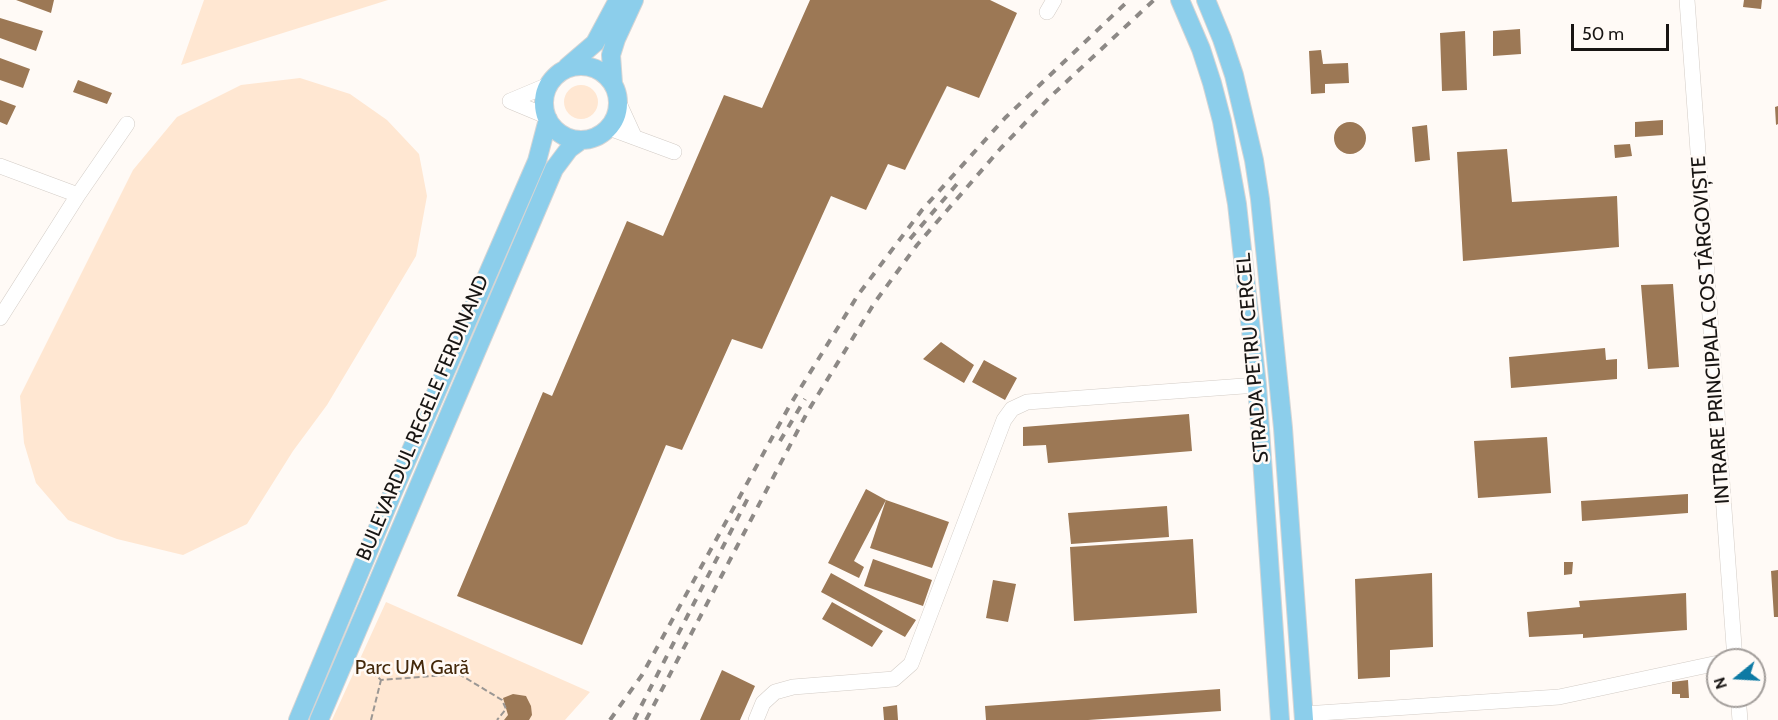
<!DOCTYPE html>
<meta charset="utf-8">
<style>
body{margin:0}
#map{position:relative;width:1778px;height:720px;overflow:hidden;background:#fffaf6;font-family:Cabin,sans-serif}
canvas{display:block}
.north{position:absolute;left:1706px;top:648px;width:60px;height:60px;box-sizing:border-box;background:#fffaf6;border:2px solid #a39e9b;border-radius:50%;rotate:252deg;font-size:16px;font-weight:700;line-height:24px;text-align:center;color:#181513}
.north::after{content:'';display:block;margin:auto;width:21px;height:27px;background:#0d7aa4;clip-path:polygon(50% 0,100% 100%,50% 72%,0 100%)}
.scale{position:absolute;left:1571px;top:24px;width:98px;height:27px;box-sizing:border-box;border:3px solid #181513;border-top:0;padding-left:8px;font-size:18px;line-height:21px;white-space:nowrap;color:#181513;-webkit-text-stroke:4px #fffaf6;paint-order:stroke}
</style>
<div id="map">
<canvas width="1778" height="720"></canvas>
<div class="north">N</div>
<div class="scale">50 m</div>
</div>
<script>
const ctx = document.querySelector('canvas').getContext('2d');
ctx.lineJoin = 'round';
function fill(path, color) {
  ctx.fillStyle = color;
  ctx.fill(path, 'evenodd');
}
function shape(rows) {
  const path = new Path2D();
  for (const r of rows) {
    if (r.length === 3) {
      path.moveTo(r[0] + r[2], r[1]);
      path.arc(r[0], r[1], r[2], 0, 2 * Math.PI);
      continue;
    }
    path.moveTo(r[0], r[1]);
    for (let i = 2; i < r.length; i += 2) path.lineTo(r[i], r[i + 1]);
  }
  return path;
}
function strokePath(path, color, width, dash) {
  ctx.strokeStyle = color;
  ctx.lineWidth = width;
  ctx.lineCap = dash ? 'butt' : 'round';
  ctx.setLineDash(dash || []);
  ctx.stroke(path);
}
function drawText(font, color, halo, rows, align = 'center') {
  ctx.font = font + ' Cabin,sans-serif';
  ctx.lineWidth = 5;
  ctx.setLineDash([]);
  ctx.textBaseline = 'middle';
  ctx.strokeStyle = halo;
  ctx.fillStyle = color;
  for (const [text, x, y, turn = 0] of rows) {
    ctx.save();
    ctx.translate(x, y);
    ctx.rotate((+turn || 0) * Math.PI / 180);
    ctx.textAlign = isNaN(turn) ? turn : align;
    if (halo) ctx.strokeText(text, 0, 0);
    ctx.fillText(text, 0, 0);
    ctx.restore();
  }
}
fill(shape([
 [204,0,388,0,181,65],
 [300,78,350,94,387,120,419,154,427,196,416,256,327,405,293,451,247,524,183,555,117,539,68,520,36,483,24,443,20,396,133,170,177,117,241,85],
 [581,102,17],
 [386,602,590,692,565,720,332,720]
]), '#ffe7d2');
fill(shape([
 [16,0,54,0,51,13],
 [810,0,990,0,1017,13,979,98,947,86,905,170,888,164,866,210,831,196,762,349,732,339,682,450,666,445,582,645,457,596,543,392,552,396,627,221,663,236,724,95,762,108],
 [1744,0,1762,0,1761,9,1743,7],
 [0,18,43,31,36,51,0,38],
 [1520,29,1521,54,1493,56,1493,31],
 [1465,31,1467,90,1442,91,1440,33],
 [1321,50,1323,64,1348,63,1349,83,1325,84,1325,93,1311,94,1309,51],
 [0,58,30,69,23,88,0,80],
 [78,80,112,93,107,104,73,92],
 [0,100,16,106,7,125,0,122],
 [1778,106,1778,124,1776,125,1775,107],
 [1663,120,1663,135,1635,137,1635,122],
 [1350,138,16],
 [1427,125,1430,160,1415,162,1412,127],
 [1630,144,1632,156,1615,158,1614,145],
 [1507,149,1512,202,1617,196,1619,247,1463,261,1457,152],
 [1673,284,1679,367,1648,369,1641,285],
 [941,342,974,365,964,383,923,359],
 [1605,348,1606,360,1617,359,1617,379,1511,388,1509,357],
 [984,360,1017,378,1005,400,972,382],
 [1189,414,1192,451,1048,463,1046,445,1023,446,1023,427],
 [1547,437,1551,493,1478,498,1474,441],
 [866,489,886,500,854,561,864,567,859,578,828,563],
 [1688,494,1688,513,1582,521,1581,501],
 [886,500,949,522,932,568,870,548],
 [1167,506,1169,537,1071,544,1068,513],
 [1193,539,1197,613,1074,621,1070,547],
 [873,559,932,580,923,606,864,586],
 [1564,562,1573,562,1572,574,1564,575],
 [1778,570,1778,617,1774,617,1771,571],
 [831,573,916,620,905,637,821,592],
 [1432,573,1433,647,1390,650,1390,677,1358,679,1355,579],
 [993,580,1016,584,1008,622,986,618],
 [1686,593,1687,630,1583,638,1583,634,1529,637,1527,612,1580,607,1579,601],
 [832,602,883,631,872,647,822,619],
 [722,670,755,686,740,720,700,720],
 [1688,680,1689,698,1680,698,1680,694,1672,694,1672,682],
 [1220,689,1221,711,1088,720,986,720,985,706],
 [513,694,526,696,531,706,532,715,529,720,504,720,508,715,503,698],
 [897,705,898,720,884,720,883,707]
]), '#9c7855');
const minor = shape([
 [1687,0,1735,660],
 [1047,12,1054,0],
 [510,101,548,85],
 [510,101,546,116],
 [618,101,634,136],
 [609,128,674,152],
 [0,166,78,195],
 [0,318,78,195,127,124],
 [1738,696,1740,720],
 [1304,714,1559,697,1718,663],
 [756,720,763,703,775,692,793,687,894,679,911,664,1004,420,1012,409,1027,402,1257,385]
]);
const major = shape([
 [1180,0,1201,49,1212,83,1222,121,1237,204,1257,385,1280,720],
 [1206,0,1222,39,1234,75,1254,160,1260,199,1283,428,1304,720],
 [581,103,37],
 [567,67,595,43,618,0],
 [613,83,611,55,616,39,634,0],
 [298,720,393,492,537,161,548,119],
 [319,720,554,169,569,149,580,141]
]);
strokePath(minor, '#d3ccc6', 16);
strokePath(major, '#d5d5d5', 20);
strokePath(shape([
 [365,666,381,680,459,674,502,700,506,709,497,720],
 [371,720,381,680]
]), '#9b9794', 2, [6, 3]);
strokePath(minor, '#fff', 15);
strokePath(major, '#8cceeb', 18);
strokePath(shape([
 [910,239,957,184],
 [780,441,805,399],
 [610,720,642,675,790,405,858,295,922,210,1005,118,1128,1],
 [634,720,748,498],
 [646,720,808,411,875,302,917,245,1001,148,1049,98,1154,0]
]), '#8d8986', 4, [8, 8]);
drawText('20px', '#181513', '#fffaf6', [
 ["INTRARE PRINCIPALA COS TÂRGOVIȘTE",1711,330,-94],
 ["STRADA PETRU CERCEL",1253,358,-95],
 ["BULEVARDUL REGELE FERDINAND",423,418,-67]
]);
drawText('20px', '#43280a', '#fffaf6', [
 ["Parc UM Gară",412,668]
]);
</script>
